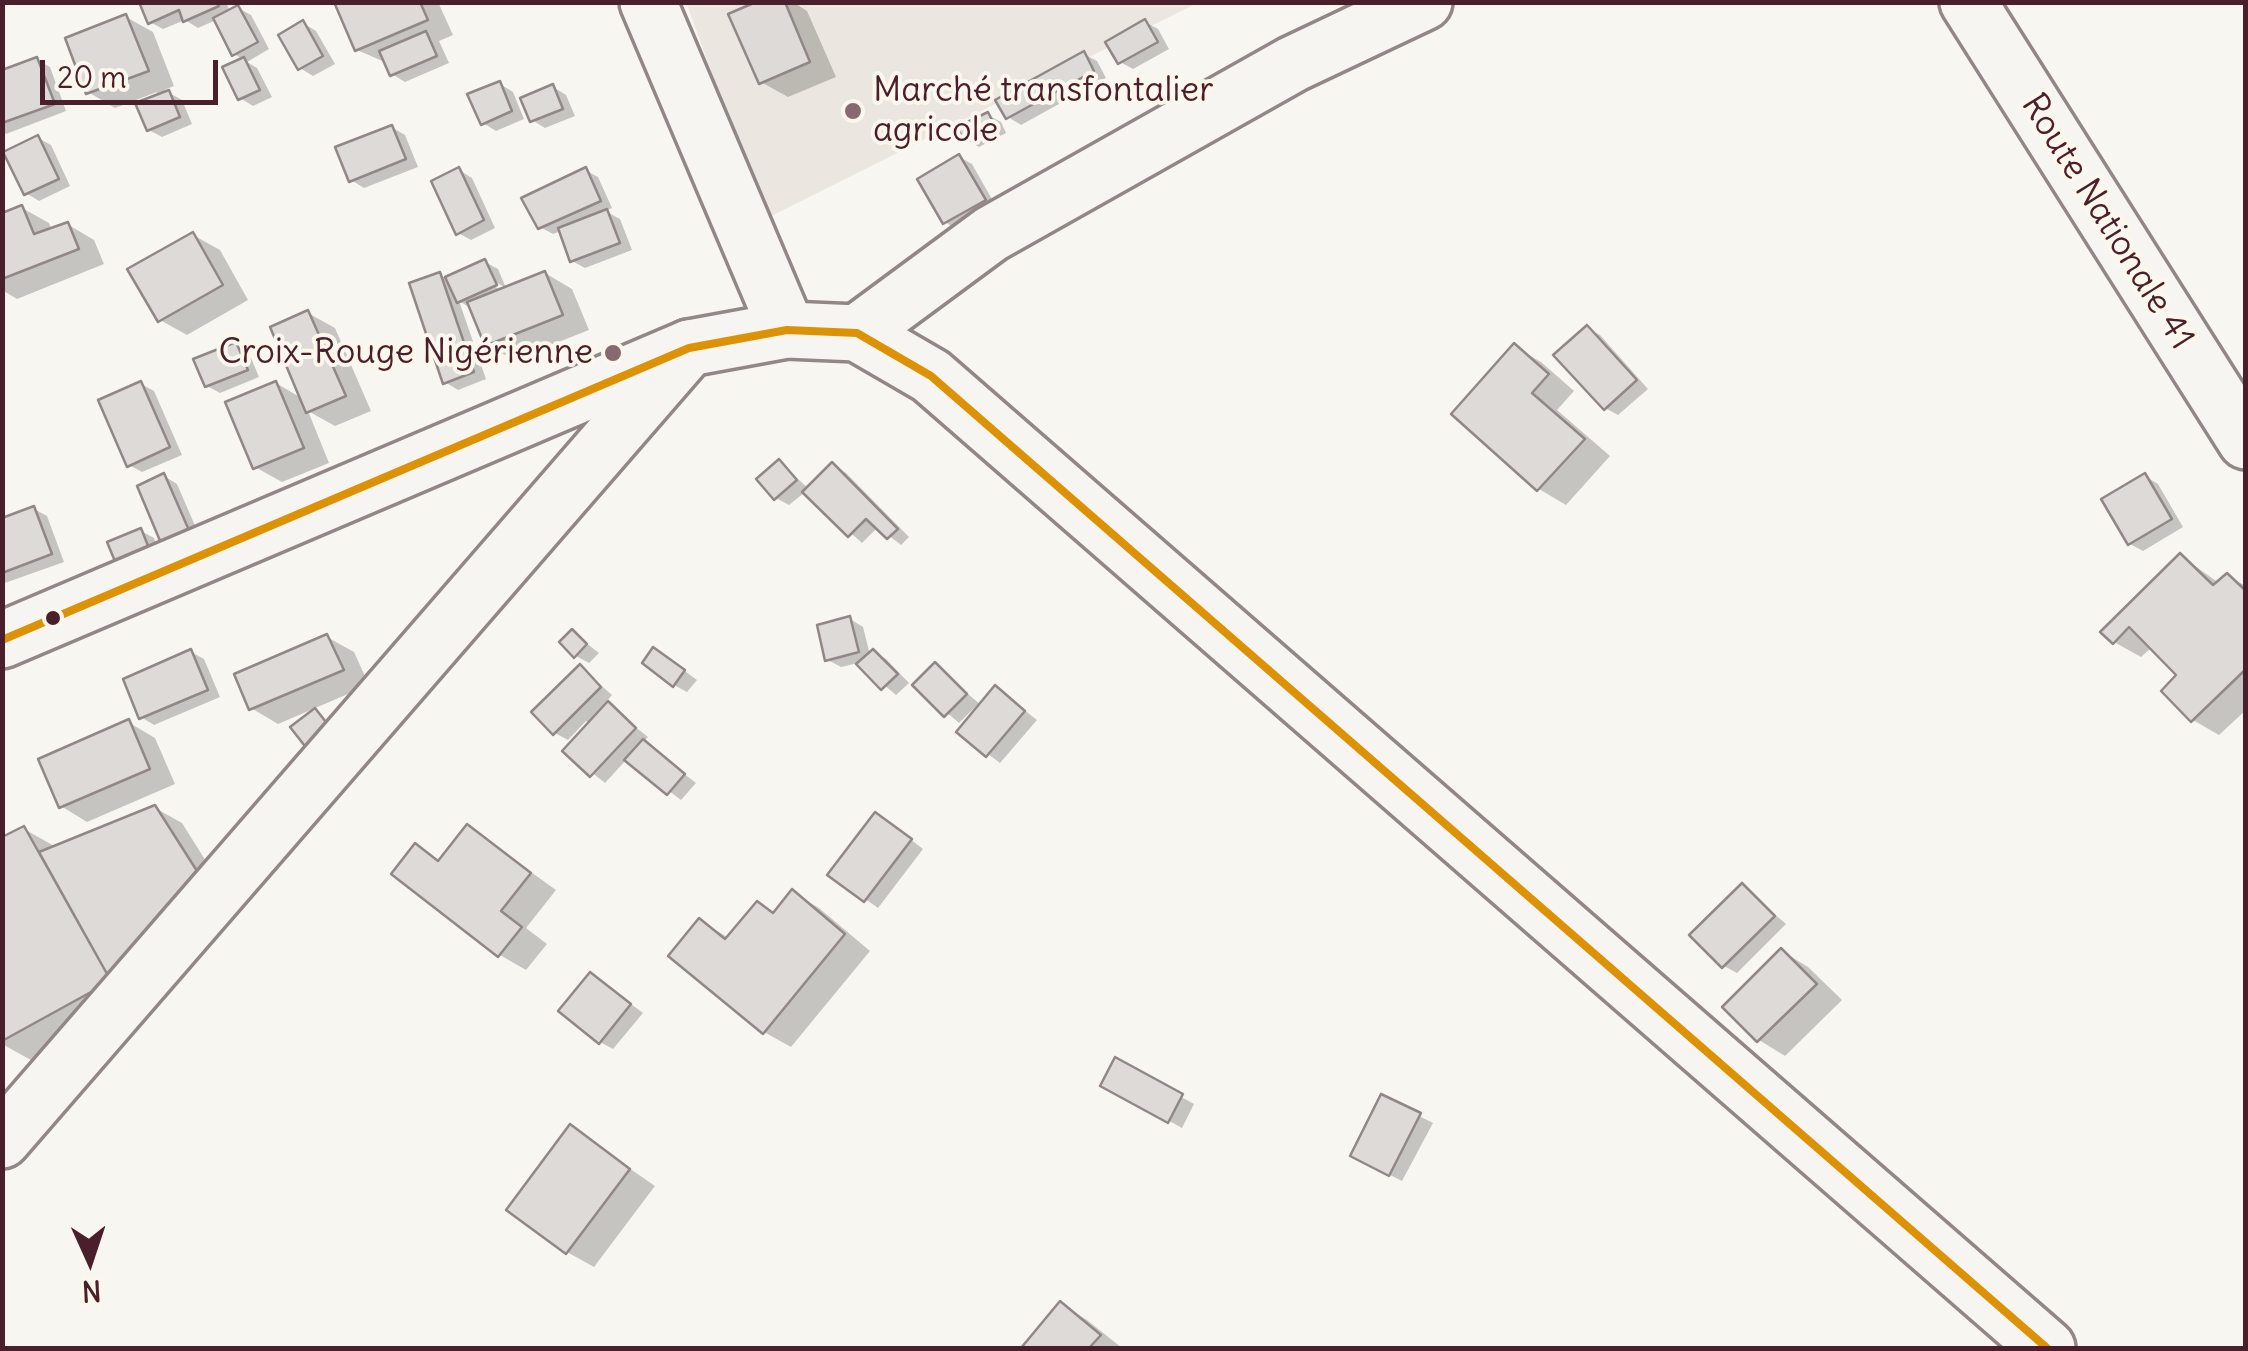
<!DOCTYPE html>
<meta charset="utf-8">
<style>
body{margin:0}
#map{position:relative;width:2248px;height:1351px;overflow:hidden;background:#f8f6f0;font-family:Delius,sans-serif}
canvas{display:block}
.frame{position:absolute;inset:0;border:5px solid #4a1f2b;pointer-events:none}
.north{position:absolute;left:40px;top:1211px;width:100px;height:100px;-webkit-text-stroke:8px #fbf7ec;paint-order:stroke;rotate:177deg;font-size:28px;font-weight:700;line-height:40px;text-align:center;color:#4a1f2b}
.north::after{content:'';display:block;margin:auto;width:35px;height:45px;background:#4a1f2b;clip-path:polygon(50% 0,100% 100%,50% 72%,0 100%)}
.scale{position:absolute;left:40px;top:60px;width:178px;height:45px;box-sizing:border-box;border:5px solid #4a1f2b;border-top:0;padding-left:12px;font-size:30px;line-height:35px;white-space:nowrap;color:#4a1f2b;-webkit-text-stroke:8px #fbf7ec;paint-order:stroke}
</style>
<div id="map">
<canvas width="2248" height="1351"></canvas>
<div class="frame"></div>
<div class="north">N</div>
<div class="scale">20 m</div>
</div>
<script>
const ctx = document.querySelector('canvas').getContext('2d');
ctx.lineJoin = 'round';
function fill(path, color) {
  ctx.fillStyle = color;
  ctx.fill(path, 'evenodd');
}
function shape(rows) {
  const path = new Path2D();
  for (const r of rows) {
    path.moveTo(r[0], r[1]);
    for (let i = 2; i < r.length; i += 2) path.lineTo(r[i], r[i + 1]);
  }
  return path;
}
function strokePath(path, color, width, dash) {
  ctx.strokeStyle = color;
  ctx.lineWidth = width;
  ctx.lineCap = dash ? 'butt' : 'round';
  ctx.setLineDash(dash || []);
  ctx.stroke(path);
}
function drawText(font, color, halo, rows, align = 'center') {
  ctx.font = font + ' Delius,sans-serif';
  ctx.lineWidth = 8;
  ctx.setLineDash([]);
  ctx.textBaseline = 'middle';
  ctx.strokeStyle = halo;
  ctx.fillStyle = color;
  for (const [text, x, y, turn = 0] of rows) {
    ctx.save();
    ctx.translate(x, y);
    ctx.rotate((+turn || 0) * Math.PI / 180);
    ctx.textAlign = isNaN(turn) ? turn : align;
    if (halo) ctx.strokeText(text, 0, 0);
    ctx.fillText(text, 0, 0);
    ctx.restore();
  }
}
fill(shape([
 [686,2,1197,3,765,219]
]), '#ebe6df');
fill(shape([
 [142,2,226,2,230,12,238,8,251,15,269,49,247,62,257,68,272,97,253,106,240,98,244,60,234,54,216,20,198,28,185,20,163,29,150,22],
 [337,2,438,2,453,35,439,41,449,63,405,82,392,74,387,63,357,50],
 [763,2,793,2,807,11,836,77,788,97,761,82],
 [126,17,153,32,174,86,164,90,182,100,192,124,162,137,149,130,157,92,115,108,88,92],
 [1145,22,1158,29,1169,49,1133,69,1120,62],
 [303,23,316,31,335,64,313,76,300,68],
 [1084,54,1097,61,1106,78,1021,125,1008,117],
 [37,60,50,67,66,111,6,134,2,131,2,73],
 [500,84,513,92,524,119,496,131,483,123],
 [553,87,566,95,575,116,545,128,532,120],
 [988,115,1001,122,1006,133,979,147,965,139],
 [391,127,405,135,418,167,364,188,351,180],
 [38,138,51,145,70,186,39,201,26,193],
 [959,157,972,164,997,208,958,230,945,222],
 [459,170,472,178,495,228,471,240,458,233],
 [585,170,598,177,612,208,605,211,620,219,632,250,585,268,572,261,561,231,553,234,540,227],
 [22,208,49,223,52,230,67,224,94,240,104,264,17,299,2,290,2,216],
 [193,235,220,250,248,300,187,335,160,320],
 [485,262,498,269,506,288,487,277,485,281,502,291,545,273,572,289,589,330,513,360,487,344,472,309,459,301,486,379,458,390,445,382,440,275,447,279],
 [308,313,335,328,371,411,335,426,308,411,329,463,282,482,255,467,276,383,303,399],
 [1587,328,1600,335,1648,389,1618,415,1605,408],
 [235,345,249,353,259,377,220,393,207,386],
 [1515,347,1541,362,1574,391,1557,410,1610,456,1566,505,1539,489,1455,414],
 [141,384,154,391,182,455,142,472,129,465],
 [779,462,809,489,833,465,846,473,909,537,901,545,878,527,862,543,805,492,789,505,776,498],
 [164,476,177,484,206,551,140,487],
 [2145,476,2158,484,2183,527,2143,551,2130,544],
 [34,509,47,516,64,562,2,584,2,521],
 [141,531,154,538,164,563,110,543],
 [2181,556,2219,583,2227,576,2246,586,2246,710,2219,735,2193,720,2180,675,2152,647,2141,657,2114,642],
 [850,619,863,627,870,655,873,652,886,659,909,683,896,695,858,663,841,667,828,660],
 [572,632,599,653,589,663,576,656],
 [327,637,354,652,369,685,278,724,251,708],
 [191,652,204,659,220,697,154,725,141,717],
 [667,658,697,680,687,692,674,685],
 [935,666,981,705,996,688,1037,720,1000,763,959,732,980,706,978,704,959,723,915,685],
 [580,667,612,695,605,703,648,737,643,742,696,783,681,800,627,759,605,783,565,751,590,725,586,721,568,740,555,733],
 [128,722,155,738,175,784,87,822,61,806],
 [155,808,182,823,229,898,38,1064,2,1044,2,840,24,829,56,847],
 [888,822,923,849,878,908,830,874],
 [468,827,556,890,526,928,547,944,526,970,500,955,415,846,441,861],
 [1742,886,1786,924,1737,973,1724,966],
 [792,892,819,908,870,951,791,1047,764,1032,700,921,729,938,775,914],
 [1782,951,1808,967,1842,1000,1785,1056,1759,1040],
 [603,983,643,1013,613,1049,600,1042],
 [1116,1061,1194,1104,1182,1128,1104,1085],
 [1382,1097,1433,1123,1402,1181,1366,1163],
 [571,1128,655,1186,594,1267,567,1252],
 [1061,1304,1087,1320,1122,1348,1025,1348]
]), '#0003');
const building = shape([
 [139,2,217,2,219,6,183,22,179,10,148,24,139,2],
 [334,2,420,2,428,20,355,51,334,2],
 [756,2,785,2,810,62,759,84,728,14,756,2],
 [238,5,258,42,232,56,213,18,238,5],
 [126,14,149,71,86,94,65,38,126,14],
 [1145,19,1158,42,1118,64,1105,42,1145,19],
 [303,20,323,56,298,70,278,35,303,20],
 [426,31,437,56,390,76,379,51,426,31],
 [1084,51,1094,71,1006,119,995,100,1084,51],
 [37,57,55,104,2,123,2,70,37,57],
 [244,57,260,90,238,100,222,67,244,57],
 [500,81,512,111,481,125,467,94,500,81],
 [553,84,563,109,530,122,520,98,553,84],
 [169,90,180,117,147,131,135,103,169,90],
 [988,112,995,126,964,141,957,127,988,112],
 [392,125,406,159,349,182,335,147,392,125],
 [38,135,59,179,24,195,3,152,38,135],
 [959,154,986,200,943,224,917,179,959,154],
 [459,167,484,220,456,235,431,181,459,167],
 [586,167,601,201,538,229,521,198,586,167],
 [22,205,34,234,68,222,79,249,2,279,2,213,22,205],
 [607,209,620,243,570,262,558,228,607,209],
 [193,232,223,285,158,322,127,269,193,232],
 [485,259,497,285,457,303,445,277,485,259],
 [545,271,563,315,485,346,467,302,545,271],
 [440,272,474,372,443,384,409,283,440,272],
 [308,310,346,396,306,413,270,327,308,310],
 [1587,325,1637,380,1604,410,1553,355,1587,325],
 [236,342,248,370,205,387,193,359,236,342],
 [1514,343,1549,374,1532,393,1585,439,1537,491,1451,414,1514,343],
 [141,381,170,447,127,467,98,400,141,381],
 [276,381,304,448,253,469,225,402,276,381],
 [779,459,797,480,774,500,756,479,779,459],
 [832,462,898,529,887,539,866,519,848,537,802,492,832,462],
 [164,473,195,544,166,555,137,486,164,473],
 [2145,473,2172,519,2128,545,2101,499,2145,473],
 [34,506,52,554,2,573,2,518,34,506],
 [141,528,152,556,119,571,107,542,141,528],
 [2180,553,2213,585,2227,573,2246,591,2246,669,2191,722,2161,691,2176,675,2129,627,2113,644,2100,632,2180,553],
 [850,616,859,652,825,661,817,625,850,616],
 [572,629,587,644,574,658,559,642,572,629],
 [327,634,344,670,249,710,234,674,327,634],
 [653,647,685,670,673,687,642,663,653,647],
 [191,649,208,690,139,719,123,679,191,649],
 [873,649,898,674,881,690,856,664,873,649],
 [935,662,967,694,944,717,912,685,935,662],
 [580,664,601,687,553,735,531,712,580,664],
 [995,685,1025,711,986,757,956,732,995,685],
 [608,701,636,728,590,777,562,751,608,701],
 [315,708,340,740,315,759,290,727,315,708],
 [129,719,150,769,59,808,38,759,129,719],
 [643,739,685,774,667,795,624,760,643,739],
 [155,805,204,882,111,981,39,852,155,805],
 [875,812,912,839,864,902,827,875,875,812],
 [467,824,531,873,501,911,522,927,498,957,391,874,415,843,438,861,467,824],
 [24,826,111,981,2,1041,2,837,24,826],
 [1742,883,1775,916,1722,968,1689,935,1742,883],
 [792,889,845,934,763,1034,668,956,699,918,725,939,757,901,773,913,792,889],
 [1781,948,1817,984,1757,1042,1722,1007,1781,948],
 [590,972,631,1004,599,1044,558,1011,590,972],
 [1115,1057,1183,1094,1168,1123,1100,1086,1115,1057],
 [1381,1094,1421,1113,1389,1176,1350,1156,1381,1094],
 [570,1124,630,1169,566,1254,506,1210,570,1124],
 [1060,1301,1101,1335,1089,1348,1021,1348,1060,1301]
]);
fill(building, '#dedad7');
strokePath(building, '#918787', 2.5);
const street = shape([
 [648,2,787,330],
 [857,333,991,234,1293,64,1424,2],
 [2,1140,689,348]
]);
const secondary = shape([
 [1968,2,2246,441],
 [2,640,689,348,787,330,857,333,931,376,2047,1348]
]);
strokePath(street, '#918787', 62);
strokePath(secondary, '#918787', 62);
strokePath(street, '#f6f5f1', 55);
strokePath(secondary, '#f6f5f1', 55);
strokePath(shape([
 [2,640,689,348,787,330,857,333,931,376,2047,1348]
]), '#dd9206', 8);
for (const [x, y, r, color] of [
 [853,111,10,"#876a70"],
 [613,353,10,"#876a70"],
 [53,618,9,"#4a1f2b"]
]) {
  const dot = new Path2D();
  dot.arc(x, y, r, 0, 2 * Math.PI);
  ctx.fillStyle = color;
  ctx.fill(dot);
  strokePath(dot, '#fbf7ec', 4);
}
drawText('35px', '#4a1f2b', '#fbf7ec', [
 ["Marché transfontalier",873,91],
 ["agricole",873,131],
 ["Croix-Rouge Nigérienne",593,353,"right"]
], 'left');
drawText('35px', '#4a1f2b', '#fbf7ec', [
 ["Route Nationale 41",2107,222,58]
]);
</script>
